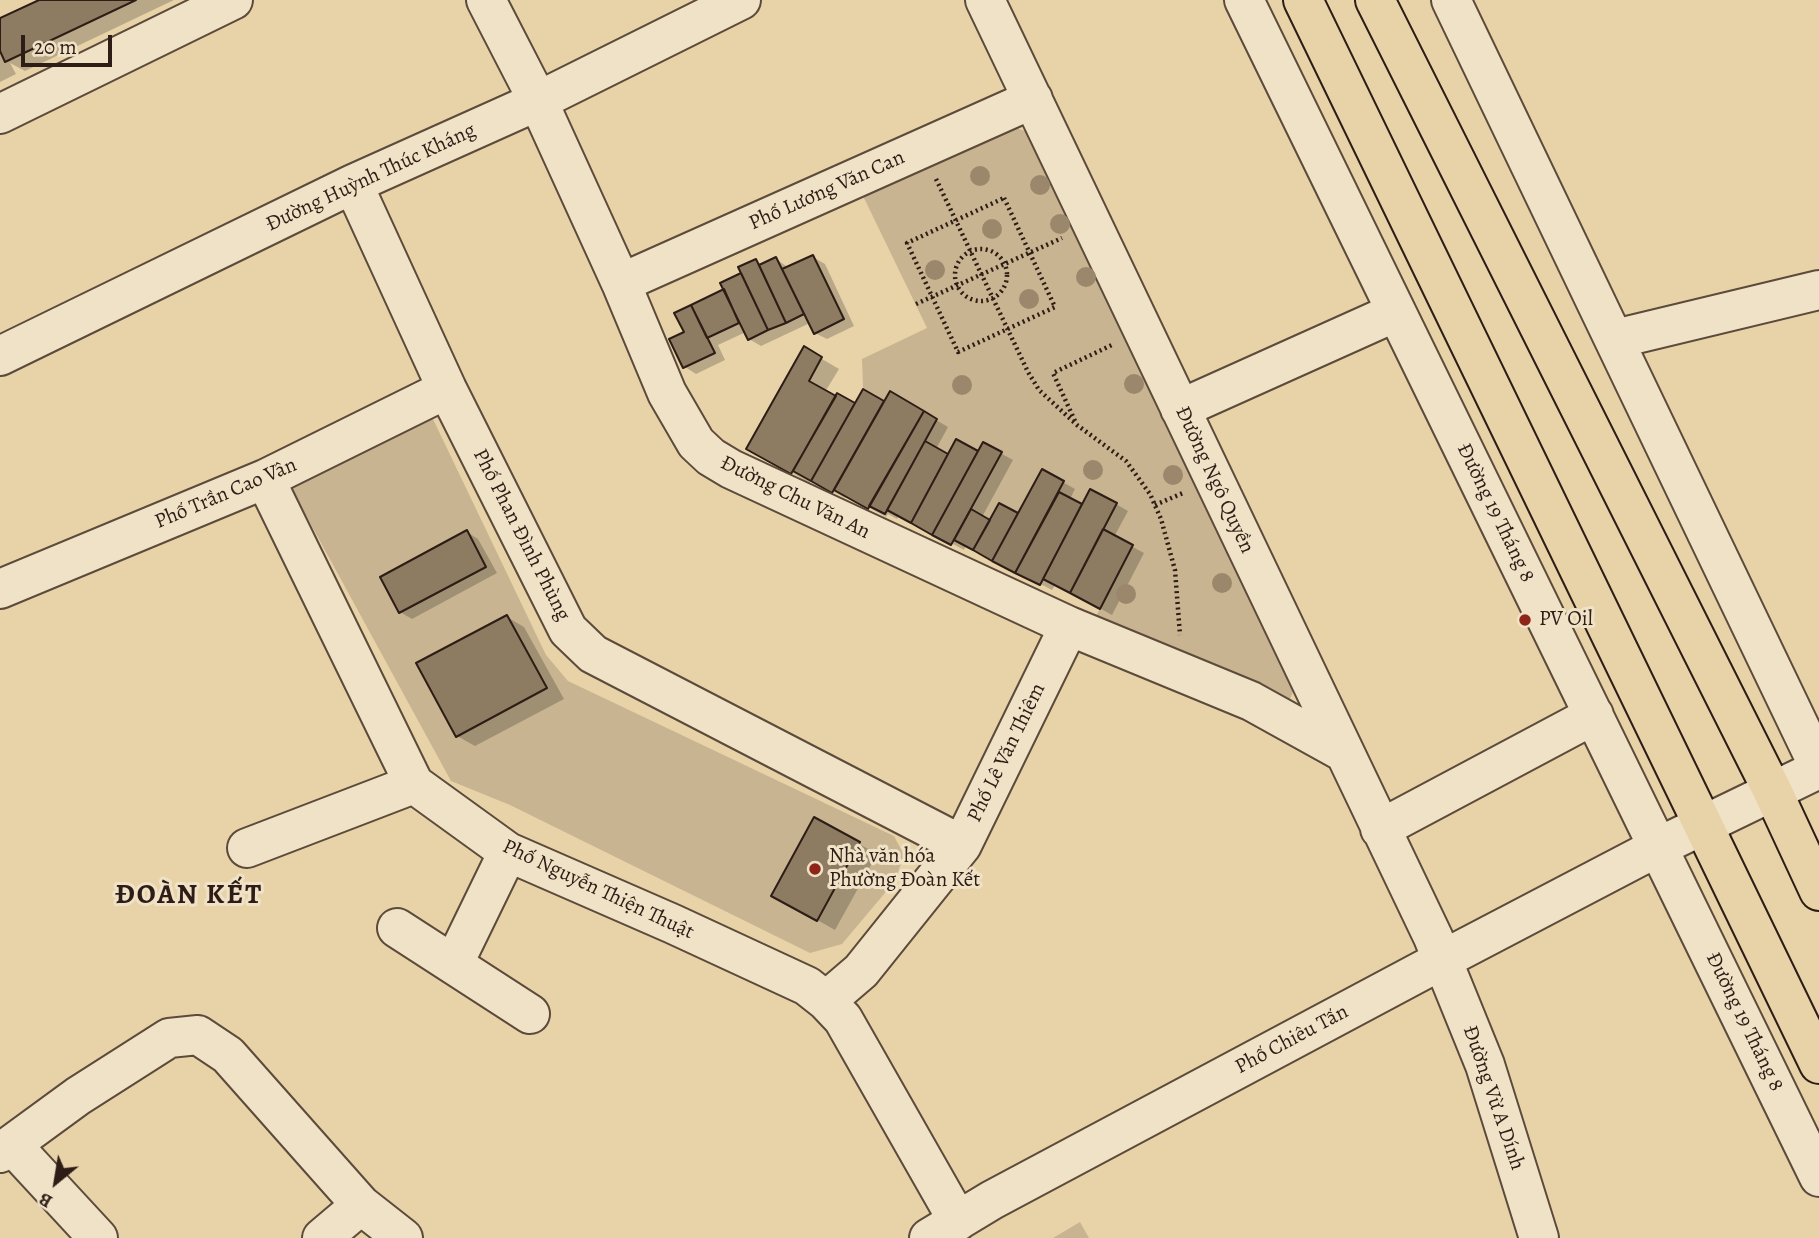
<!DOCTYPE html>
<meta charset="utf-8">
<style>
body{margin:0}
#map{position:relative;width:1819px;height:1238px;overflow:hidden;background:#e8d3a9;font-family:Alegreya,serif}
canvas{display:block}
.north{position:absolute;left:21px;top:1147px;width:70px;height:70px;-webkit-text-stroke:5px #f0e2c7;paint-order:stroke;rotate:210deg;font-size:19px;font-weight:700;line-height:28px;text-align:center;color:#2d1d16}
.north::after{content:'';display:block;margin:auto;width:24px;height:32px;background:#2d1d16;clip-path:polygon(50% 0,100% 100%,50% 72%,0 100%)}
.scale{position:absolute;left:21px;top:35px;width:91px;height:32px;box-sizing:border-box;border:4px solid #2d1d16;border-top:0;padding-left:9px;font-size:21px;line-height:24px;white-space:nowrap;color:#2d1d16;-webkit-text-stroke:5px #f0e2c7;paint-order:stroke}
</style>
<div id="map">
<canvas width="1819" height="1238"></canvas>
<div class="north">B</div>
<div class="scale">20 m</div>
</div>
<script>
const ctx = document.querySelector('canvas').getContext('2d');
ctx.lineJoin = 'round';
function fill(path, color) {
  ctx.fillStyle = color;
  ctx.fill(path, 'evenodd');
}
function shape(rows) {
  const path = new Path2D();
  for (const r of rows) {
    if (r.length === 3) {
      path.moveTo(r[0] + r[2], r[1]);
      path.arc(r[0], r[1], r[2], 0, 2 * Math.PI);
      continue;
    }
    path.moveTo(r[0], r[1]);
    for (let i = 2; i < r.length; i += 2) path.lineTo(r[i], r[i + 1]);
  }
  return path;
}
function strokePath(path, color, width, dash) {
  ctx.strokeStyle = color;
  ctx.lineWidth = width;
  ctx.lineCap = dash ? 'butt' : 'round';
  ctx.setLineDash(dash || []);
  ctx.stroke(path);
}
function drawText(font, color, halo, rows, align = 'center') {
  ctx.font = font + ' Alegreya,serif';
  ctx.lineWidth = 6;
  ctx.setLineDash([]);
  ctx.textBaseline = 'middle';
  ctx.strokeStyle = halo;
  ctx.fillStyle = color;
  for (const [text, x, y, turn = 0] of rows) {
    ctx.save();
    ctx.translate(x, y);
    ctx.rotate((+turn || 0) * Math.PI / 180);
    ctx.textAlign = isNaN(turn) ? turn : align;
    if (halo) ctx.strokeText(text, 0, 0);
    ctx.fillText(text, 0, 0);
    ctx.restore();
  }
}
fill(shape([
 [1016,128,1028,132,1292,683,1293,692,1290,699,1284,703,1094,620,1133,545,1103,529,1117,503,1090,489,1082,504,1059,492,1064,481,1042,469,1018,513,999,503,990,520,971,509,1002,452,983,442,978,451,956,440,948,454,925,441,937,419,890,392,884,401,863,389,862,359,927,328,863,196,1004,131],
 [432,417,546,655,568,681,894,836,904,855,895,881,842,944,810,953,510,805,451,781,291,488],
 [1080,1222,1089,1238,1053,1238]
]), '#c8b490');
fill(shape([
 [43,0,174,0,25,71,10,63,16,74,0,82,0,20],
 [813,257,825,264,854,326,827,339,815,333,810,323,761,346,749,339,746,332,718,345,725,360,696,374,685,367,686,333,756,261,763,265,776,259,789,268],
 [805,349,839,369,825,392,836,398,838,396,856,405,864,392,885,404,891,394,948,427,936,449,949,456,957,442,979,454,984,444,1013,460,982,517,989,521,1000,505,1019,515,1043,471,1075,489,1070,499,1083,506,1116,504,1128,511,1114,537,1144,553,1112,615,1056,584,1052,590,966,545,964,550,899,515,897,519,888,514,886,517,847,495,845,498,812,480,810,483,749,448],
 [467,532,478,539,497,573,412,619,400,612,382,578],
 [507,617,524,627,564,699,475,746,457,736],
 [815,819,877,854,835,930,773,895]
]), '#0003');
const building = shape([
 [39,0,136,0,5,62,0,51,0,18,39,0],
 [813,255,844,319,814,334,782,269,813,255],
 [776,257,804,314,786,323,759,265,776,257],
 [756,259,786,323,768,330,738,267,756,259],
 [741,273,768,330,748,340,720,283,741,273],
 [724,289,739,323,707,338,691,305,724,289],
 [691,305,715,353,683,368,669,339,684,332,674,313,691,305],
 [804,346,822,357,809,381,836,396,791,474,746,449,804,346],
 [863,389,884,401,832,493,811,481,863,389],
 [890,391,924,411,868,509,834,490,890,391],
 [837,393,855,403,811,481,793,471,837,393],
 [924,411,937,419,885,514,869,506,924,411],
 [956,439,978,451,932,535,911,523,956,439],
 [925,441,948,454,911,523,887,510,925,441],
 [983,442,1002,452,951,545,932,535,983,442],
 [1042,469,1064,481,1015,573,992,561,1042,469],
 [1090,489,1117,503,1070,593,1043,579,1090,489],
 [1059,492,1082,504,1040,585,1015,573,1059,492],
 [999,503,1018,513,992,561,973,550,999,503],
 [971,509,990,520,973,550,954,540,971,509],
 [1103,529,1133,545,1100,609,1070,593,1103,529],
 [467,530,486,567,399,613,380,577,467,530],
 [507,615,547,688,456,737,416,663,507,615],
 [814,817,860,842,817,921,771,896,814,817]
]);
fill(building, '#8e7c62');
strokePath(building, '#2d1d16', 2);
const minor = shape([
 [486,0,538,101,621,283,667,393,696,443,711,457,731,469,1069,626,1251,701,1343,752],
 [985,0,1433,937,1485,1065,1539,1238],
 [1244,0,1819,1177],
 [1451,0,1819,767],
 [0,114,233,0],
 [353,184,447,389,568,630,593,654,962,845],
 [621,283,1033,99],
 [1615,339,1819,290],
 [0,356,353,184,538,101,741,0],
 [1180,409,1396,312],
 [265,479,414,784,508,852,673,924,807,986,826,1001,843,1019,958,1221],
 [0,589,265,479,447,389],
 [1380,829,1594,715],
 [247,848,414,784],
 [397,928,530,1014],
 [454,963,508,852],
 [826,1001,861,971,962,845,1069,626],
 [12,1145,98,1238],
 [0,1153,78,1096,169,1038,198,1035,228,1055,361,1205,403,1238],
 [322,1238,361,1205],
 [929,1238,992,1200,1442,960,1658,847,1819,769]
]);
const highway = shape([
 [1303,0,1819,1064],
 [1375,0,1772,790,1819,891]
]);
strokePath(minor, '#5c4a3b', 42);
strokePath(highway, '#2d1d16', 42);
strokePath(shape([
 [936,179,1028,372,1039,390,1077,425,1126,461,1150,494,1161,519,1175,570,1180,635],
 [1004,198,1055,307,958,352,907,243,1004,198],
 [981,275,26],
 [916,304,1062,238],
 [1075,421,1053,373,1114,344],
 [1155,505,1183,493]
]), '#2d1d16', 4.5, [2, 3.5]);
strokePath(minor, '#f0e2c7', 38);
strokePath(highway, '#e8d3a9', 38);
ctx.fillStyle = '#9b886c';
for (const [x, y] of [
 [980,176],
 [1040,185],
 [1060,224],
 [992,229],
 [935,270],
 [1086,277],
 [1029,299],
 [1134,384],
 [962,385],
 [1093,470],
 [1173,475],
 [1222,583],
 [1126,594]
]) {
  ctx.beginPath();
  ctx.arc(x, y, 10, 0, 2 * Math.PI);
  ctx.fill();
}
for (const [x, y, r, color] of [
 [1525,620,7,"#8f2418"],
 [815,869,7,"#8f2418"]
]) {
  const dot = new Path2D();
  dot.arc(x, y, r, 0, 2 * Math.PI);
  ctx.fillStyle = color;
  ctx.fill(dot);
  strokePath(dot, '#f0e2c7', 2.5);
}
drawText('21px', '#2d1d16', '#f0e2c7', [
 ["Đường Huỳnh Thúc Kháng",371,178,-25],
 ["Phố Lương Văn Can",827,191,-24],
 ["Đường Ngô Quyền",1214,480,65],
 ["Phố Trần Cao Vân",226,494,-23],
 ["Đường Chu Văn An",795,498,26],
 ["Đường 19 Tháng 8",1495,513,64],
 ["Phố Phan Đình Phùng",521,535,63],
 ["Phố Lê Văn Thiêm",1007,753,-64],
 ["Phố Nguyễn Thiện Thuật",598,890,25],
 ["Đường 19 Tháng 8",1744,1022,64],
 ["Phố Chiêu Tấn",1292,1040,-28],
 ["Đường Vừ A Dính",1493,1098,71]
]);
drawText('21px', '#2d1d16', '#f0e2c7', [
 ["PV Oil",1539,620],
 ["Nhà văn hóa",829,857],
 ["Phường Đoàn Kết",829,881]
], 'left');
ctx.letterSpacing = '2px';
drawText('bold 28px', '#2d1d16', '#f0e2c7', [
 ["ĐOÀN KẾT",189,896]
]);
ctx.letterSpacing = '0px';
</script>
